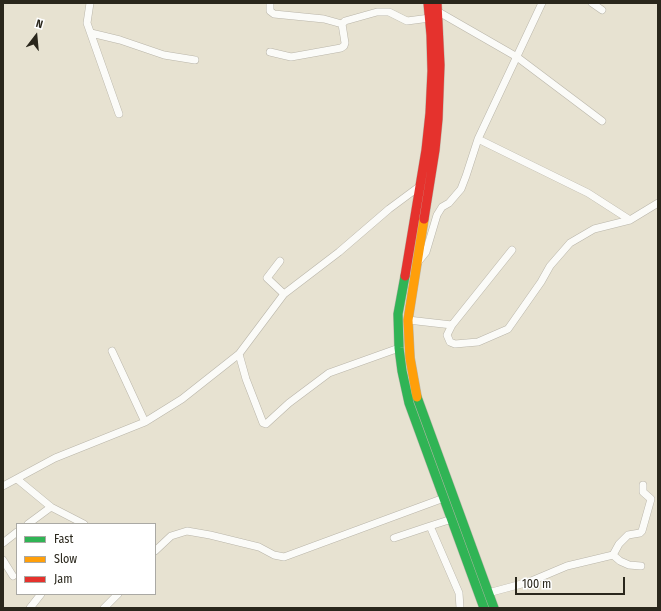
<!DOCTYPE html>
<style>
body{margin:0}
#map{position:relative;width:661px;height:611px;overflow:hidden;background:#e7e2d1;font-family:"Fira Sans Condensed",sans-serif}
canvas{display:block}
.frame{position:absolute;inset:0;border:4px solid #2a271c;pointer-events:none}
.legend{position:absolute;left:16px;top:523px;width:140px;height:72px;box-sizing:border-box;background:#fff;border:1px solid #aaa9a4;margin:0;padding:5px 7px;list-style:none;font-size:12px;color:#2a271c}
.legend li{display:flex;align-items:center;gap:8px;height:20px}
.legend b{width:20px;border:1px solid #aaa9a4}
.north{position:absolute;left:16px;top:16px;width:40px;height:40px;-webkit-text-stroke:3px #fff;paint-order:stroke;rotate:16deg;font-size:11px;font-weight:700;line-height:16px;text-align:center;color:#2a271c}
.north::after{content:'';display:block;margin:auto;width:14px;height:18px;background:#2a271c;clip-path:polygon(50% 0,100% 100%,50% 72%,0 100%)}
.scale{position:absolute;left:515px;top:577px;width:110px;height:18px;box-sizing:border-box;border:2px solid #2a271c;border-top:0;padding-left:5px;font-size:12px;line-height:14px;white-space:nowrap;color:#2a271c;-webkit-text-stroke:3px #fff;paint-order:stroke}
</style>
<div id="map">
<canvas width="661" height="611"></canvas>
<div class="frame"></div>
<ul class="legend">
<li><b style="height:5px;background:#30b455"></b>Fast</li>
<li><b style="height:5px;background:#ff9f0a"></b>Slow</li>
<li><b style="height:5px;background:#e5322d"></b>Jam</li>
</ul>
<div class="north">N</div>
<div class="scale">100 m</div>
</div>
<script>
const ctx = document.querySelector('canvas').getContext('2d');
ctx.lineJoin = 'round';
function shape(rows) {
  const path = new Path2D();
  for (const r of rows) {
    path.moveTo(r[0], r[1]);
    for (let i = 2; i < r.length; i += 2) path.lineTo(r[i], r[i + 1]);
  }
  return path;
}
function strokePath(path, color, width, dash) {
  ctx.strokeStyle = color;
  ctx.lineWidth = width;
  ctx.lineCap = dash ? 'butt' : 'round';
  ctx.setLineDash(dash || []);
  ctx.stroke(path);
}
const street = shape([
 [90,3,87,23,119,114],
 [270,3,270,11,274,14,324,19,342,24],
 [592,3,602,10],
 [437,11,517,57,602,121],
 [91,33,120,40,164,55,195,60],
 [270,52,291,57,341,48,344,46,345,43,342,24,345,21,377,12,389,12,407,21,430,18],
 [478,139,588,193,630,220],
 [512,250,452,325,447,335,450,342,455,344,478,342,508,329,541,282,550,266,570,243,594,229,630,220,658,203],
 [280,261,267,278,284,294],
 [418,262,426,252,437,215,442,207,449,203,461,189,466,176,478,139,542,3],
 [408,320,452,325],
 [112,351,145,422],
 [239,354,246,379,263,423,266,424,289,403,329,373,399,348],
 [17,479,51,507,28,524],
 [3,486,55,458,145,422,182,399,239,354,284,294,339,252,389,209,420,186],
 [51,507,84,524],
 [430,526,452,519],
 [394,538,430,526,459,593,460,608],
 [3,543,17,532],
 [155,551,171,536,187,531,210,535,259,547,274,555,284,557,444,498],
 [613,555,620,561,629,565,641,566],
 [3,560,13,576],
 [488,593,529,582,567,566,613,555,619,544,628,535,640,533,642,531,651,499,643,492,643,485],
 [30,608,41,594],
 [104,608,118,594]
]);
const fast = shape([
 [405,276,398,314,399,348,402,371,409,403,484,608],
 [417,397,494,608]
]);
const slow = shape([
 [417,397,410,358,408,320,424,219]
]);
const jam = shape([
 [424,219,435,150,438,119,440,65,437,3],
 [405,276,426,150,430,113,432,71,431,35,428,3]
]);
strokePath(street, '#b9b5a9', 8);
strokePath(fast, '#b9b5a9', 10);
strokePath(slow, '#b9b5a9', 10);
strokePath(jam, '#b9b5a9', 10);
strokePath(street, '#fbfbf8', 7);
strokePath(fast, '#30b455', 9);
strokePath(slow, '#ff9f0a', 9);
strokePath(jam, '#e5322d', 9);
</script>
